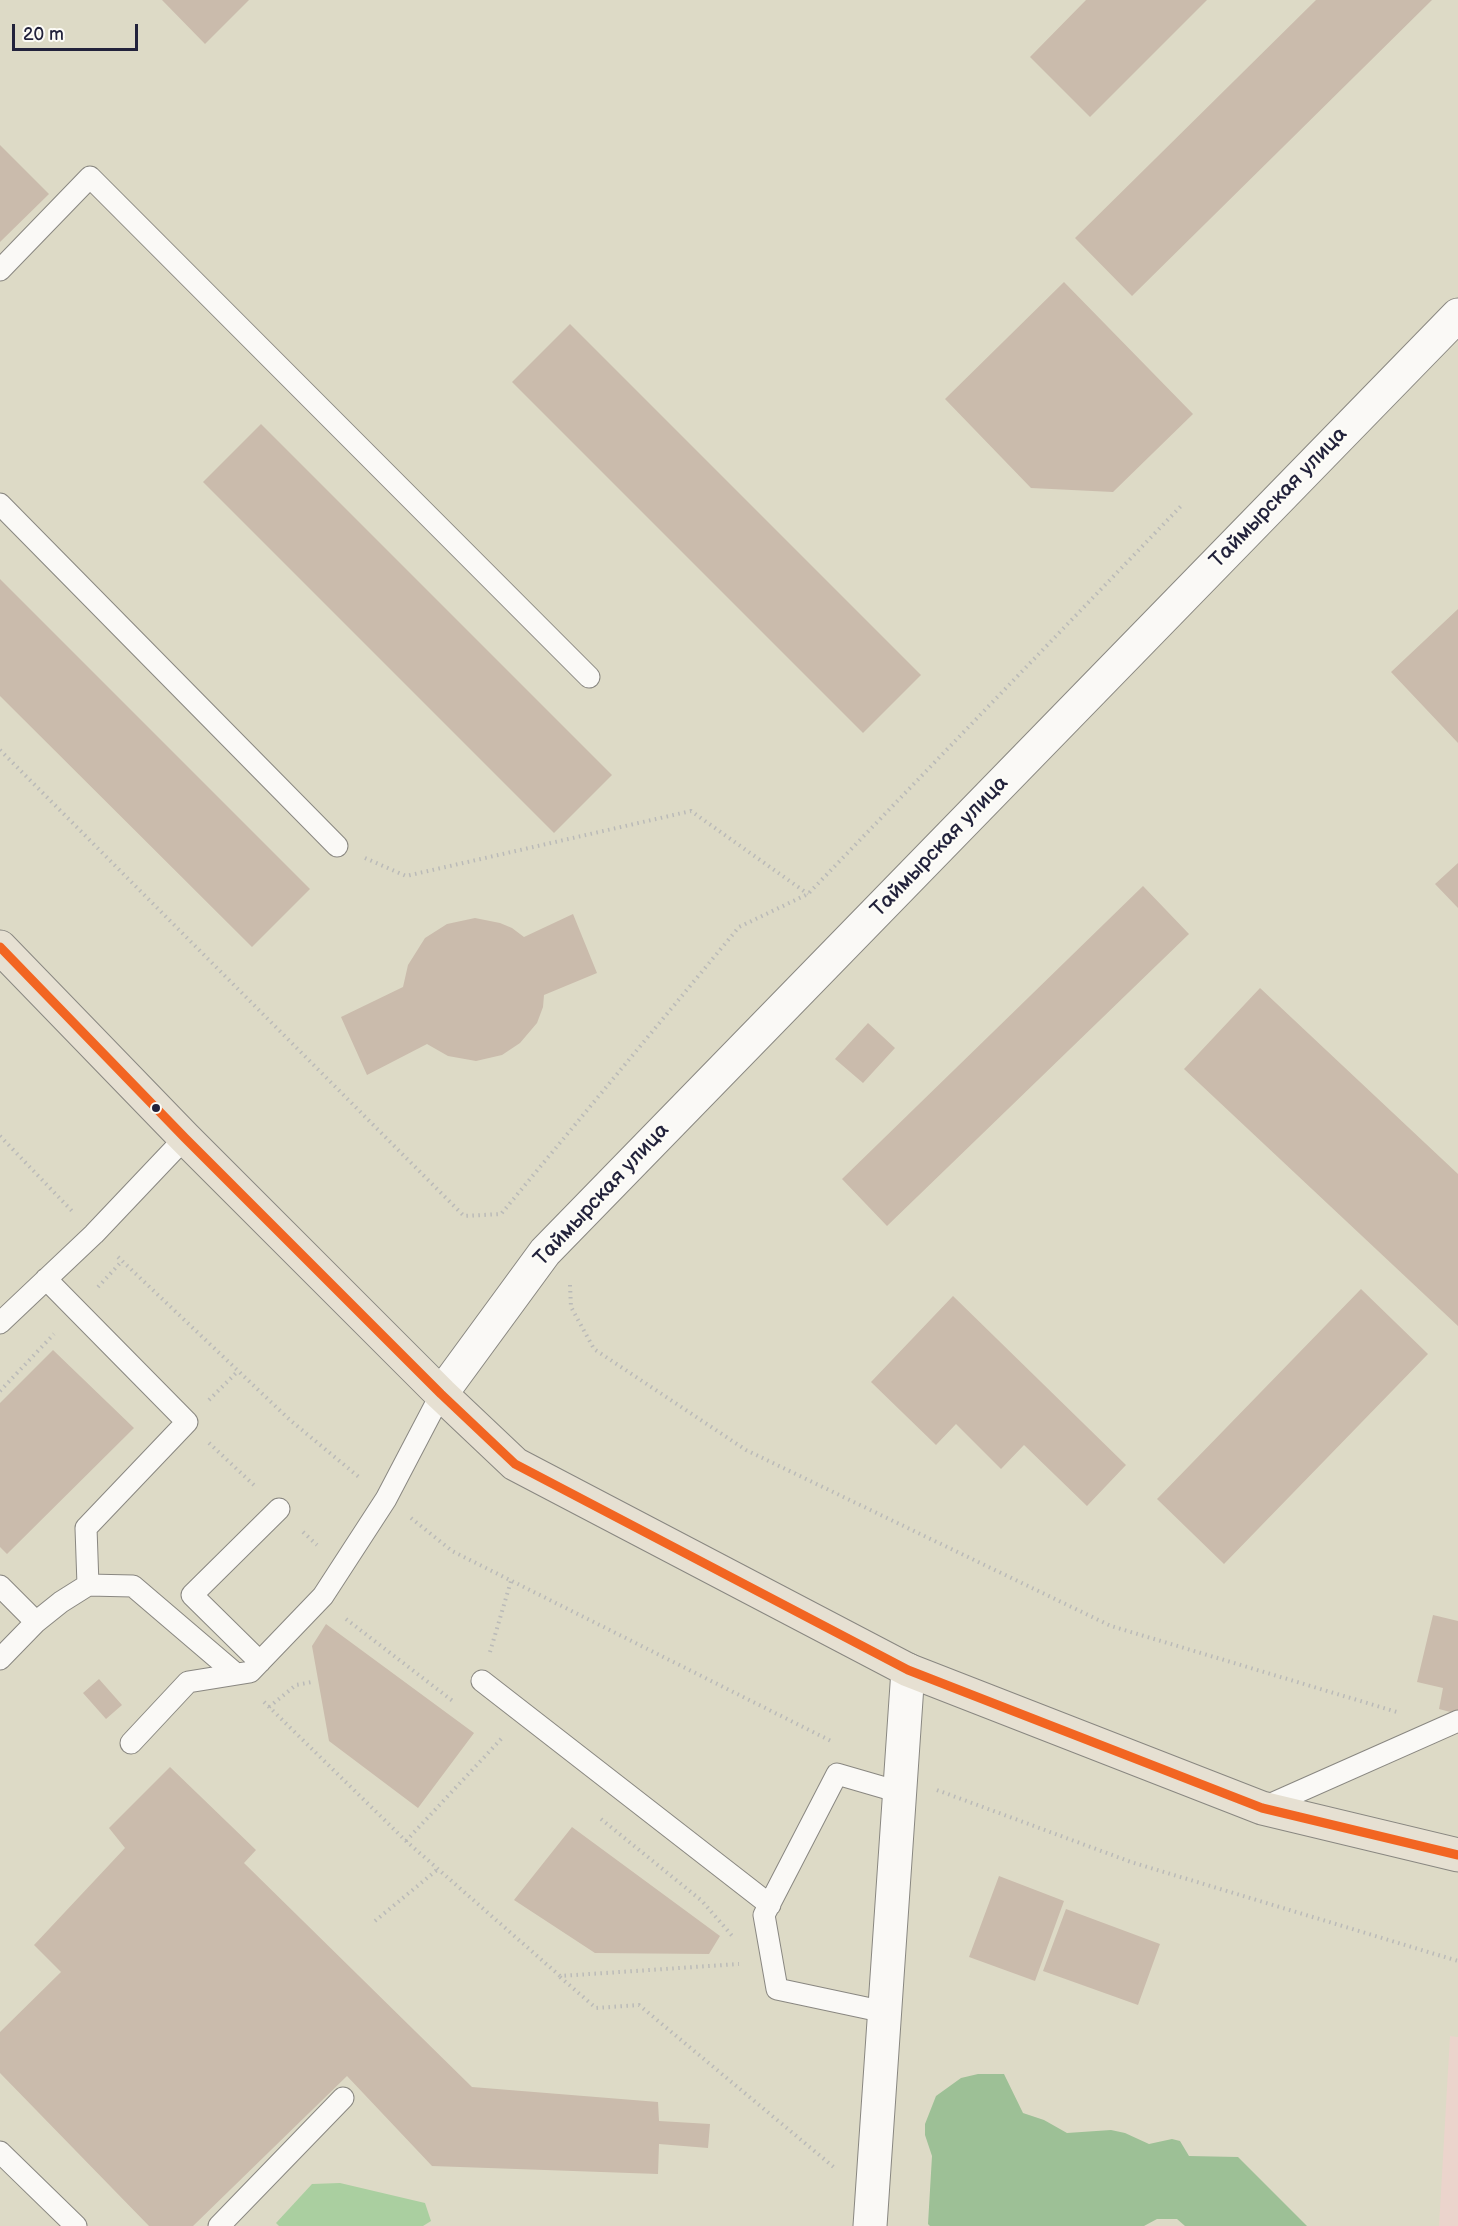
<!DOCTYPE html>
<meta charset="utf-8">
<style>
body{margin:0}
#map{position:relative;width:1458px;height:2226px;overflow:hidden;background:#dddac6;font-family:"Balsamiq Sans",sans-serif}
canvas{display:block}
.scale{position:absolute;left:12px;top:24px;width:126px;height:27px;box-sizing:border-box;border:3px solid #22223b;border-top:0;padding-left:8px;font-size:18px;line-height:21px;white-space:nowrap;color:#22223b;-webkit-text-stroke:4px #fdfcf7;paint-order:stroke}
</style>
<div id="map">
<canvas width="1458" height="2226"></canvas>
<div class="scale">20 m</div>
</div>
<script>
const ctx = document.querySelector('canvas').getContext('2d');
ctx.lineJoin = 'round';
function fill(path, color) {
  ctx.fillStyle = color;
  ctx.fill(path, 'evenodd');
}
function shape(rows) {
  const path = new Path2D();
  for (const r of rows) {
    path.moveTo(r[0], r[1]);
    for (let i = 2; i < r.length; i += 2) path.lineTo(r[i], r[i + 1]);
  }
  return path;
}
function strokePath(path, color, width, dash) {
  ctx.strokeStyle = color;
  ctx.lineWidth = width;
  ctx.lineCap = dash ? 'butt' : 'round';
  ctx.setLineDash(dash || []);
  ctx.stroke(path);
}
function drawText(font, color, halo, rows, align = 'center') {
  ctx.font = font + ' "Balsamiq Sans",sans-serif';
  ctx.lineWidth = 4.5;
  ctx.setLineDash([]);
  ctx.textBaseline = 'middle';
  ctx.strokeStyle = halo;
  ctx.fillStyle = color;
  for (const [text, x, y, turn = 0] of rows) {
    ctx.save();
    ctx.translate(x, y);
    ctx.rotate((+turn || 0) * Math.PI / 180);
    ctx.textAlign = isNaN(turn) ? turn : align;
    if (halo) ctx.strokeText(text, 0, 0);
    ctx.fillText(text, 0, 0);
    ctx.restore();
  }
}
fill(shape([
 [1450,2036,1458,2037,1458,2226,1439,2226]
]), '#ebd4cc');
fill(shape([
 [340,2183,425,2203,431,2221,423,2226,279,2226,276,2223,312,2184]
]), '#aacfa0');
fill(shape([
 [978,2074,1004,2074,1023,2113,1044,2120,1067,2133,1111,2130,1125,2133,1149,2144,1172,2139,1180,2141,1189,2156,1238,2157,1307,2226,1185,2226,1177,2219,1157,2219,1144,2226,930,2226,928,2224,932,2156,925,2135,925,2124,936,2096,961,2078]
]), '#9dc096');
fill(shape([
 [162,0,249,0,205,44],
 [1086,0,1207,0,1090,117,1030,57],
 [1316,0,1432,0,1132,296,1075,238],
 [0,145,49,194,0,242],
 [1064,282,1193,414,1113,492,1031,488,945,399],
 [570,324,921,675,863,733,512,382],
 [261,424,612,775,554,833,203,482],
 [0,579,310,889,252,947,0,696],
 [1458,609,1458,743,1391,672],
 [1458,863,1458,908,1435,884],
 [1143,886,1189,934,887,1226,842,1179],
 [573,914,597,973,544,995,543,1007,537,1023,520,1043,502,1055,476,1061,448,1056,427,1044,367,1075,341,1017,403,987,408,965,425,938,447,924,475,918,500,923,512,928,524,937],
 [1260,988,1458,1174,1458,1326,1184,1069],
 [868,1023,895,1048,863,1083,835,1059],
 [1361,1289,1428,1354,1224,1564,1157,1499],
 [953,1296,1126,1465,1087,1506,1024,1445,1001,1469,956,1424,936,1445,871,1382],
 [53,1350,134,1428,7,1554,0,1547,0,1403],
 [1433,1615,1458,1621,1458,1714,1439,1709,1443,1688,1417,1682],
 [326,1624,474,1733,418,1808,329,1741,312,1646],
 [99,1679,122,1705,106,1719,83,1693],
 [170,1767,256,1850,244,1863,472,2087,658,2102,659,2121,710,2124,708,2148,659,2144,658,2174,432,2166,347,2076,193,2226,149,2226,0,2073,0,2032,61,1972,34,1945,125,1848,109,1828],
 [572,1827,720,1936,709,1954,595,1953,514,1900],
 [999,1876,1064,1901,1035,1981,969,1957],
 [1066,1909,1160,1944,1138,2005,1043,1971]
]), '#cabbac');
const lane = shape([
 [0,270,90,177,589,677],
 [0,504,337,846],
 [46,1279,187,1422,86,1528,88,1585],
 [0,1323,94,1234,185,1138],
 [0,1586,36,1622],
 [0,1659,36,1622,61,1602,88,1585,133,1586,236,1674],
 [260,1662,192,1595,279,1509],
 [482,1681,770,1905],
 [131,1743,188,1682,250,1672,323,1596,386,1499,441,1394],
 [1262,1808,1458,1721],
 [885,2012,777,1989,764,1915,837,1774,899,1792],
 [0,2152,76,2226],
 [219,2226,343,2098]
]);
const street = shape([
 [441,1394,545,1252,1458,315],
 [870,2226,908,1670]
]);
const primary = shape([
 [0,947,185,1138,441,1394,515,1464,908,1670,1262,1808,1458,1855]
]);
strokePath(lane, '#898781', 23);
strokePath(street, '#898781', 35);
strokePath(primary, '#898781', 35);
strokePath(shape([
 [0,750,464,1216,501,1214,739,927,808,894,1182,505],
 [365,858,406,876,691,811,808,894],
 [0,1136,72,1211],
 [118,1257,290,1420,360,1478],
 [570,1285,571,1307,594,1349,746,1450,1111,1626,1397,1712],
 [98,1287,122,1261],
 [0,1391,54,1334],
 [209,1400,238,1371],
 [209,1443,256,1487],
 [411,1518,452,1551,833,1742],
 [303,1532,317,1545],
 [346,1619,454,1702],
 [490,1652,511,1581],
 [264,1702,406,1841,560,1976,739,1964],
 [269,1707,296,1685,312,1682],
 [937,1790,1131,1862,1458,1961],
 [601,1819,702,1901,734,1938],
 [406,1841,502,1738],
 [375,1921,438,1869],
 [560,1977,596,2008,639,2005,836,2169]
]), '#babab8', 4, [1.5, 4.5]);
strokePath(lane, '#faf9f6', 21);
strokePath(street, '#faf9f6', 33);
strokePath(primary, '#e6e0d2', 33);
strokePath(shape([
 [0,947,185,1138,441,1394,515,1464,908,1670,1262,1808,1458,1855]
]), '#f26522', 9);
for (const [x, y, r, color] of [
 [156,1108,5,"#22223b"]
]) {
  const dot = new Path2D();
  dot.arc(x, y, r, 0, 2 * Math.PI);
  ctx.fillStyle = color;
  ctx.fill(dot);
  strokePath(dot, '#fdfcf7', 2);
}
drawText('21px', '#22223b', '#fdfcf7', [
 ["Таймырская улица",1279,498,-46],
 ["Таймырская улица",940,847,-46],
 ["Таймырская улица",602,1195,-47]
]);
</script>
